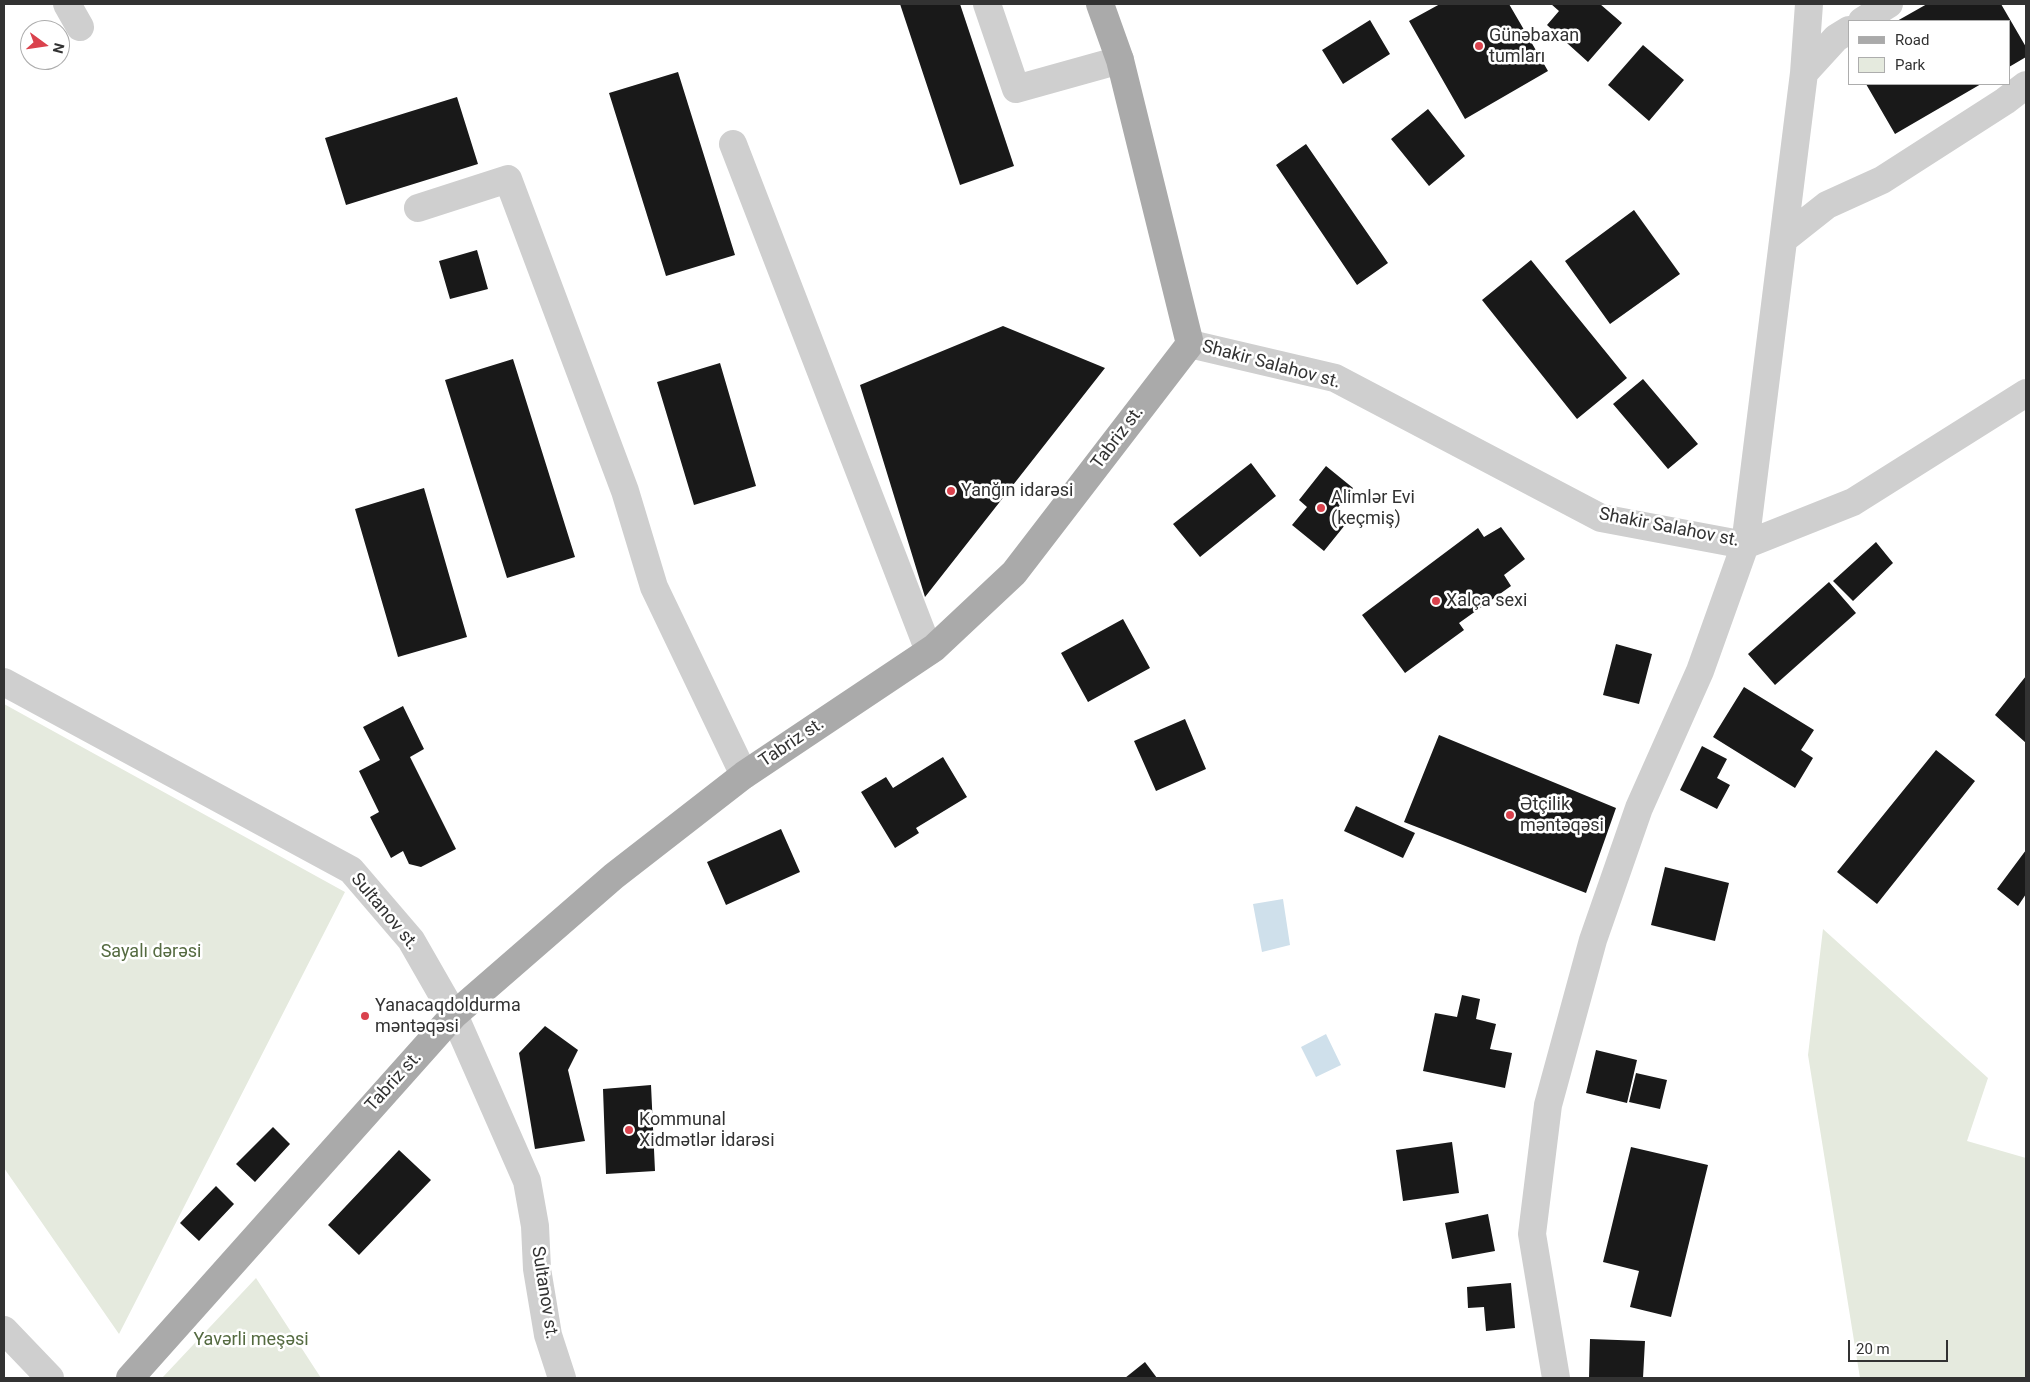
<!DOCTYPE html>
<meta charset="utf-8">
<style>
body{margin:0}
#map{position:relative;width:2030px;height:1382px;overflow:hidden;background:#fff;font-family:Roboto,sans-serif}
canvas{display:block}
.frame{position:absolute;inset:0;border:5px solid #323232;pointer-events:none}
.legend{position:absolute;left:1848px;top:20px;width:162px;height:65px;box-sizing:border-box;background:#fff;border:1px solid #adadad;margin:0;padding:6px 9px;list-style:none;font-size:15px;color:#323232}
.legend li{display:flex;align-items:center;gap:10px;height:25px}
.legend b{width:25px;border:1px solid #adadad}
.north{position:absolute;left:20px;top:20px;width:50px;height:50px;box-sizing:border-box;background:#fff;border:1px solid #adadad;border-radius:50%;rotate:104deg;font-size:14px;font-weight:700;line-height:20px;text-align:center;color:#323232}
.north::after{content:'';display:block;margin:auto;width:18px;height:22px;background:#da424d;clip-path:polygon(50% 0,100% 100%,50% 72%,0 100%)}
.scale{position:absolute;left:1848px;top:1340px;width:100px;height:22px;box-sizing:border-box;border:2px solid #323232;border-top:0;padding-left:6px;font-size:15px;line-height:18px;white-space:nowrap;color:#323232;-webkit-text-stroke:4px #fff;paint-order:stroke}
</style>
<div id="map">
<canvas width="2030" height="1382"></canvas>
<div class="frame"></div>
<ul class="legend">
<li><b style="height:6px;background:#aaa"></b>Road</li>
<li><b style="height:14px;background:#e5eade"></b>Park</li>
</ul>
<div class="north">N</div>
<div class="scale">20 m</div>
</div>
<script>
const ctx = document.querySelector('canvas').getContext('2d');
ctx.lineJoin = 'round';
function fill(path, color) {
  ctx.fillStyle = color;
  ctx.fill(path, 'evenodd');
}
function shape(rows) {
  const path = new Path2D();
  for (const r of rows) {
    path.moveTo(r[0], r[1]);
    for (let i = 2; i < r.length; i += 2) path.lineTo(r[i], r[i + 1]);
  }
  return path;
}
function strokePath(path, color, width, dash) {
  ctx.strokeStyle = color;
  ctx.lineWidth = width;
  ctx.lineCap = dash ? 'butt' : 'round';
  ctx.setLineDash(dash || []);
  ctx.stroke(path);
}
function drawText(font, color, halo, rows, align = 'center') {
  ctx.font = font + ' Roboto,sans-serif';
  ctx.lineWidth = 5;
  ctx.setLineDash([]);
  ctx.textBaseline = 'middle';
  ctx.strokeStyle = halo;
  ctx.fillStyle = color;
  for (const [text, x, y, turn = 0] of rows) {
    ctx.save();
    ctx.translate(x, y);
    ctx.rotate((+turn || 0) * Math.PI / 180);
    ctx.textAlign = isNaN(turn) ? turn : align;
    if (halo) ctx.strokeText(text, 0, 0);
    ctx.fillText(text, 0, 0);
    ctx.restore();
  }
}
fill(shape([
 [4,704,345,892,119,1334,4,1168],
 [1823,929,1988,1078,1967,1141,2026,1158,2026,1378,1860,1378,1808,1055],
 [256,1278,321,1378,162,1378]
]), '#e5eade');
fill(shape([
 [1283,899,1290,945,1262,952,1253,904],
 [1326,1034,1341,1065,1316,1077,1301,1047]
]), '#cfe0eb');
fill(shape([
 [900,4,960,4,1014,166,960,185],
 [1440,4,1509,4,1548,71,1465,119,1409,21],
 [1551,4,1600,4,1622,23,1588,62,1547,25,1559,11],
 [1927,4,2001,4,2026,47,2026,57,2009,67,2009,21,1897,21],
 [1370,20,1390,54,1343,84,1322,50],
 [1643,45,1684,80,1649,121,1608,85],
 [678,72,735,255,666,276,609,93],
 [1866,84,1981,84,1895,134],
 [457,97,478,164,346,205,325,138],
 [1428,109,1465,156,1429,186,1391,139],
 [1306,144,1388,263,1357,285,1276,165],
 [1634,210,1680,274,1610,324,1565,261],
 [477,250,488,289,450,299,439,261],
 [1531,260,1627,378,1577,419,1482,300],
 [1003,326,1105,368,925,597,860,385],
 [513,359,575,557,507,578,445,380],
 [720,363,756,486,694,505,657,382],
 [1643,379,1698,444,1668,469,1613,404],
 [1251,463,1276,496,1200,557,1173,524],
 [1326,466,1353,488,1336,510,1349,520,1324,551,1292,525,1307,507,1299,500],
 [424,488,467,637,398,657,355,509],
 [1501,527,1525,559,1504,575,1511,586,1459,623,1464,630,1405,673,1362,615,1478,528,1484,537],
 [1876,542,1893,563,1853,601,1833,581],
 [1829,582,1856,613,1775,685,1748,654],
 [1123,619,1150,668,1088,702,1061,653],
 [1616,644,1652,654,1639,704,1603,695],
 [2026,676,2026,743,1995,715],
 [1744,687,1814,730,1801,750,1813,758,1795,788,1713,737],
 [403,706,424,749,410,757,456,849,421,867,409,864,403,851,391,858,370,817,379,812,359,771,380,760,363,727],
 [1185,719,1206,769,1156,791,1134,741],
 [1439,735,1616,808,1586,893,1404,822],
 [1702,746,1727,759,1717,778,1730,785,1717,809,1680,790],
 [1936,750,1975,781,1877,904,1837,872],
 [943,757,967,797,916,828,919,833,895,848,861,792,886,777,893,788],
 [1356,806,1415,833,1403,858,1344,831],
 [781,829,800,872,726,905,707,862],
 [2026,850,2026,894,2018,906,1997,889],
 [1665,867,1729,883,1715,941,1651,925],
 [1462,995,1480,999,1476,1019,1496,1024,1490,1049,1512,1053,1505,1088,1423,1071,1435,1013,1457,1017],
 [545,1026,578,1050,568,1070,585,1141,535,1149,519,1053],
 [1596,1050,1637,1060,1627,1103,1586,1093],
 [1636,1073,1667,1080,1660,1109,1629,1102],
 [651,1085,655,1171,606,1174,603,1089],
 [273,1127,290,1144,255,1182,236,1164],
 [1452,1142,1459,1193,1403,1201,1396,1150],
 [1631,1147,1708,1165,1671,1317,1630,1307,1639,1271,1603,1262],
 [399,1150,431,1180,359,1255,328,1225],
 [216,1186,234,1204,199,1241,180,1223],
 [1488,1214,1495,1251,1452,1259,1445,1223],
 [1511,1283,1515,1328,1486,1331,1484,1307,1468,1308,1467,1287],
 [1590,1339,1645,1341,1643,1378,1589,1378],
 [1145,1362,1157,1378,1125,1378]
]), '#191919');
strokePath(shape([
 [67,4,80,27],
 [987,4,1016,89,1120,60],
 [1862,21,1889,4],
 [1804,73,1836,38,1849,30],
 [733,144,929,651],
 [418,208,508,179,625,491,654,587,744,775],
 [1784,239,1827,205,1882,180,2005,101,2026,85],
 [1190,344,1335,378,1601,518,1745,545,1853,502,2026,393],
 [4,682,351,870,411,940,454,1015,527,1181,535,1226,537,1269,548,1335,562,1378],
 [4,1330,50,1378],
 [1556,1378,1532,1234,1548,1105,1593,940,1639,808,1700,671,1745,545,1804,73,1809,4]
]), '#cfcfcf', 28);
strokePath(shape([
 [130,1378,454,1015,614,876,744,775,934,648,1014,573,1190,344,1120,60,1100,4]
]), '#aaa', 28);
for (const [x, y, r, color] of [
 [1479,46,5,"#da424d"],
 [951,491,5,"#da424d"],
 [1321,508,5,"#da424d"],
 [1436,601,5,"#da424d"],
 [1510,815,5,"#da424d"],
 [365,1016,5,"#da424d"],
 [629,1130,5,"#da424d"]
]) {
  const dot = new Path2D();
  dot.arc(x, y, r, 0, 2 * Math.PI);
  ctx.fillStyle = color;
  ctx.fill(dot);
  strokePath(dot, '#fff', 2);
}
drawText('18px', '#323232', '#fff', [
 ["Günəbaxan",1489,36],
 ["tumları",1489,57],
 ["Yanğın idarəsi",961,491],
 ["Alimlər Evi",1331,498],
 ["(keçmiş)",1331,519],
 ["Xalça sexi",1446,601],
 ["Ətçilik",1520,805],
 ["məntəqəsi",1520,826],
 ["Yanacaqdoldurma",375,1006],
 ["məntəqəsi",375,1027],
 ["Kommunal",639,1120],
 ["Xidmətlər İdarəsi",639,1141]
], 'left');
drawText('18px', '#323232', '#fff', [
 ["Shakir Salahov st.",1271,365,15],
 ["Tabriz st.",1118,438,-53],
 ["Shakir Salahov st.",1669,528,11],
 ["Tabriz st.",792,743,-34],
 ["Sultanov st.",384,912,50],
 ["Tabriz st.",394,1082,-48],
 ["Sultanov st.",544,1293,81]
]);
drawText('18px', '#556b41', '#fff', [
 ["Sayalı dərəsi",151,952],
 ["Yavərli meşəsi",251,1340]
]);
</script>
